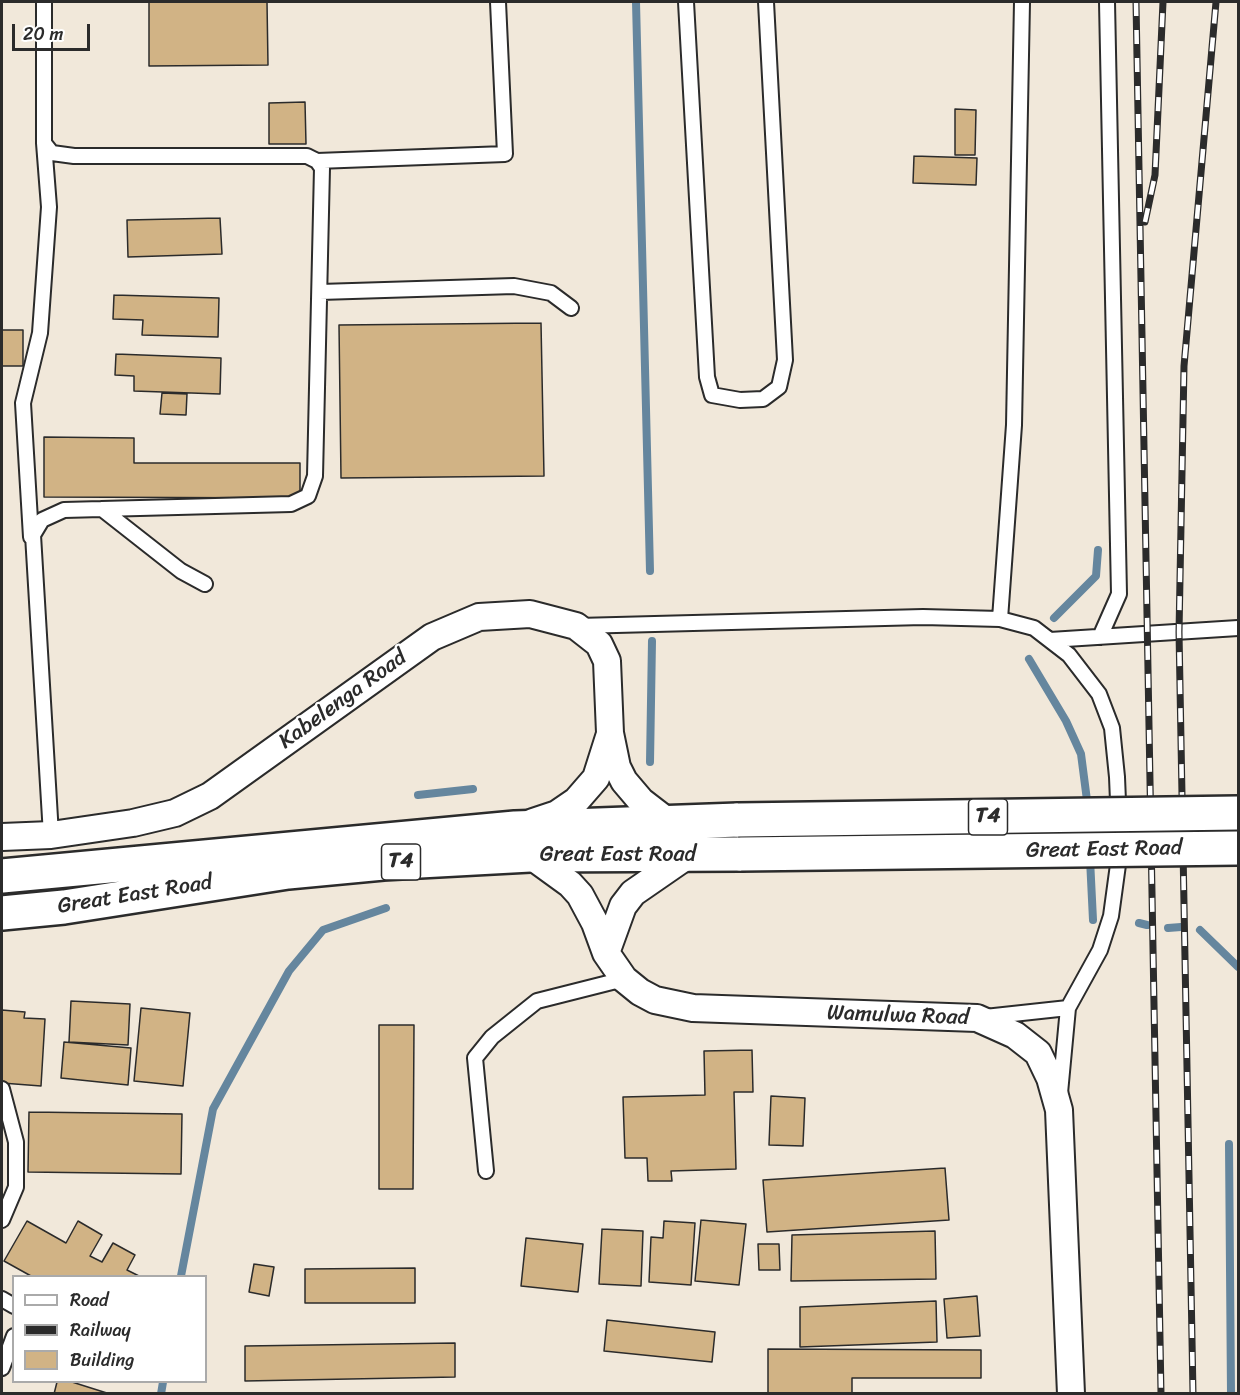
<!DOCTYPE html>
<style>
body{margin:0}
#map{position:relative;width:1240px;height:1395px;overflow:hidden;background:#f1e8da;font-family:Sriracha,sans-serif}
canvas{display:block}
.frame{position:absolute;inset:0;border:3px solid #2b2b2b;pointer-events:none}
.legend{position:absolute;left:12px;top:1275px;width:195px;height:108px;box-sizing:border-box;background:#fff;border:2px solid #aaa;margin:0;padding:8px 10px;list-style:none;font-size:18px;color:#2b2b2b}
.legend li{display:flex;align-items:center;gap:12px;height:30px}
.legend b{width:30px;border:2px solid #aaa}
.scale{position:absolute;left:12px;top:24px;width:78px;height:27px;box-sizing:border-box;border:3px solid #2b2b2b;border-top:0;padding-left:8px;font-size:18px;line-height:21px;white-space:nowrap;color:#2b2b2b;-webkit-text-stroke:4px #fff;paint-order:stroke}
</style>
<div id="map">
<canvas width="1240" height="1395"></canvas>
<div class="frame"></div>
<ul class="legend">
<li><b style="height:8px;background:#fff"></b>Road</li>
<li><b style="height:8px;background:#2b2b2b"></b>Railway</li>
<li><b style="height:16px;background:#d1b385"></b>Building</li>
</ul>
<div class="scale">20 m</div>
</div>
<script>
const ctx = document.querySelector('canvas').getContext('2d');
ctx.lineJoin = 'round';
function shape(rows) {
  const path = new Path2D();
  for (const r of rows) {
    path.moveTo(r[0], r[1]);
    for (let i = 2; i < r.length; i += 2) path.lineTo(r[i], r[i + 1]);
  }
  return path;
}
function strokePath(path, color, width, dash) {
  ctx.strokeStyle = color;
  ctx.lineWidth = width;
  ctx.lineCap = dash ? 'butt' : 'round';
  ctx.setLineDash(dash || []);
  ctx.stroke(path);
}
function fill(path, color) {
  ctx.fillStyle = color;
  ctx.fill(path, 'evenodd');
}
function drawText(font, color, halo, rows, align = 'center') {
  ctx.font = font + ' Sriracha,sans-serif';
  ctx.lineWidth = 4.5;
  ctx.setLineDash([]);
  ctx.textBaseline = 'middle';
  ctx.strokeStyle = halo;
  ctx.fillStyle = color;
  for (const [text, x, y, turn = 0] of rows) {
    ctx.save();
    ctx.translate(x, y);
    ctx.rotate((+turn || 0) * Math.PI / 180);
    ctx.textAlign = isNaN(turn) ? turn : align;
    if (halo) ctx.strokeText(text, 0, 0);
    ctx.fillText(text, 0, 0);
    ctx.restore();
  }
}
strokePath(shape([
 [636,2,650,571],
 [1054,618,1096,576,1098,550],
 [1029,659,1066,721,1081,754,1088,808],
 [650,762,652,641],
 [418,795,473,789],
 [1090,859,1093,920],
 [1139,923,1147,925],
 [1168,928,1181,927],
 [1200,930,1238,967],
 [1229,1144,1231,1394],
 [181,1276,213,1109,289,971,323,930,386,908],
 [161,1394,163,1382]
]), '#65869e', 8);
const building = shape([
 [149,2,267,2,268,65,149,66,149,2],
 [305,102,306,144,269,144,269,103,305,102],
 [955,109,976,110,975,155,955,155,955,109],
 [914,156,977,158,976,185,913,183,914,156],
 [220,218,222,254,128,257,127,220,220,218],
 [114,295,219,298,218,337,142,335,143,320,113,319,114,295],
 [541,323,544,476,341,478,339,325,541,323],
 [2,330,23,330,23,366,2,366,2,330],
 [116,354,221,358,220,394,134,391,134,376,115,375,116,354],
 [162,393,187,394,186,415,160,414,162,393],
 [44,437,134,438,134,463,300,463,300,498,44,497,44,437],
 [71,1001,130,1004,128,1045,69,1042,71,1001],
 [141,1008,190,1013,183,1086,134,1081,141,1008],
 [2,1010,25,1012,24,1018,45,1019,41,1086,2,1083,2,1010],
 [379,1025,414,1025,413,1189,379,1189,379,1025],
 [64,1042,131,1048,128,1085,61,1078,64,1042],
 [752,1050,753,1092,734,1092,736,1169,671,1171,672,1181,648,1181,647,1158,625,1158,623,1097,705,1095,704,1051,752,1050],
 [771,1096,805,1098,803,1146,769,1145,771,1096],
 [29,1112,182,1114,181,1174,28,1172,29,1112],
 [945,1168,949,1220,767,1232,763,1180,945,1168],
 [701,1220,746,1224,739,1285,695,1281,701,1220],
 [27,1221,66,1243,78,1221,102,1235,90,1256,102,1262,113,1243,135,1255,127,1270,139,1276,31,1276,4,1261,27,1221],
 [664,1221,695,1223,691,1285,649,1282,651,1237,663,1238,664,1221],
 [602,1229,643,1231,641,1286,599,1284,602,1229],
 [935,1231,936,1279,791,1281,792,1235,935,1231],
 [526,1238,583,1244,578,1292,521,1286,526,1238],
 [758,1244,779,1244,780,1270,759,1270,758,1244],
 [254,1264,274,1267,269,1296,249,1292,254,1264],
 [415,1268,415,1303,305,1303,305,1269,415,1268],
 [977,1296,980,1336,947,1338,944,1299,977,1296],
 [936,1301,937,1342,800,1347,800,1307,936,1301],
 [607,1320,715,1332,712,1362,604,1351,607,1320],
 [455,1343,455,1377,245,1381,245,1346,455,1343],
 [768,1349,981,1350,981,1378,852,1378,852,1394,768,1394,768,1349],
 [57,1382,72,1382,110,1394,54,1394,57,1382]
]);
fill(building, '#d1b385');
strokePath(building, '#2b2b2b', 1.5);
const lane = shape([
 [44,2,44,143,52,153,74,156,307,156,317,161,322,168,315,476,308,496,291,504,64,510,42,520,33,535,51,835],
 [686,2,707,377,712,395,740,400,763,399,779,387,785,360,766,2],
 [317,161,505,154,498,2],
 [320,292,514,286,551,293,571,308],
 [102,509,181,571,205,584],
 [31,537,23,403,40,333,49,207,44,143],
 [1000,619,1014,425,1022,2],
 [578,626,923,617,1000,619,1034,628,1069,655,1099,694,1112,728,1117,777,1120,850,1111,916,1100,950,1068,1008,985,1017],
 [1100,637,1119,594,1107,2],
 [1050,640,1238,628],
 [2,1089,16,1142,16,1187,2,1220],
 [1060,1093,1068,1008],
 [486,1171,475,1058,492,1037,537,1001,624,979],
 [2,1299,14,1306],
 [2,1368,14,1336]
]);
const street = shape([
 [533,822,557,814,576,801,596,778,609,737],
 [2,837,51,835,133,823,175,813,210,796,432,637,479,617,530,614,576,626,599,644,607,661,610,733,617,767,624,781,641,801,667,821],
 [530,855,570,884,580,895,595,923,606,953,624,979,640,992,655,1000,693,1008,977,1018,1015,1035,1038,1053,1050,1078,1059,1110,1071,1394],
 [606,953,623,906,633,893,688,855]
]);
const primary = shape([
 [2,876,515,828,738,820],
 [2,913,64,907,288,872,383,863,530,855,741,854]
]);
strokePath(lane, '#2b2b2b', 18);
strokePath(street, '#2b2b2b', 30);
strokePath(primary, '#2b2b2b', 38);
strokePath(lane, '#fff', 14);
strokePath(street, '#fff', 26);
strokePath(primary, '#fff', 33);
const rail = shape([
 [1136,2,1161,1394],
 [1145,222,1155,175,1163,2],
 [1193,1394,1179,632,1184,366,1216,2]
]);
strokePath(rail, '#2b2b2b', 7);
strokePath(rail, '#fff', 4.5, [14]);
const primaryBridge = shape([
 [738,820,1238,813],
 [741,854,1238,848]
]);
strokePath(primaryBridge, '#2b2b2b', 38, []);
strokePath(primaryBridge, '#fff', 33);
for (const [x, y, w] of [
 [988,817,39],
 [401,862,39]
]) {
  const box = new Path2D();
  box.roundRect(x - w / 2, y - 18, w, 36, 4.5);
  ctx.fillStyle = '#fff';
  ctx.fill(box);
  strokePath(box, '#2b2b2b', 1.5);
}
drawText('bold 21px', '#2b2b2b', null, [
 ["T4",988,817],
 ["T4",401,862]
]);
drawText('22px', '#2b2b2b', '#fff', [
 ["Kabelenga Road",343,700,-36],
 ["Great East Road",1104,850,-1],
 ["Great East Road",618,855],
 ["Great East Road",135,895,-9],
 ["Wamulwa Road",898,1016,2]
]);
</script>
